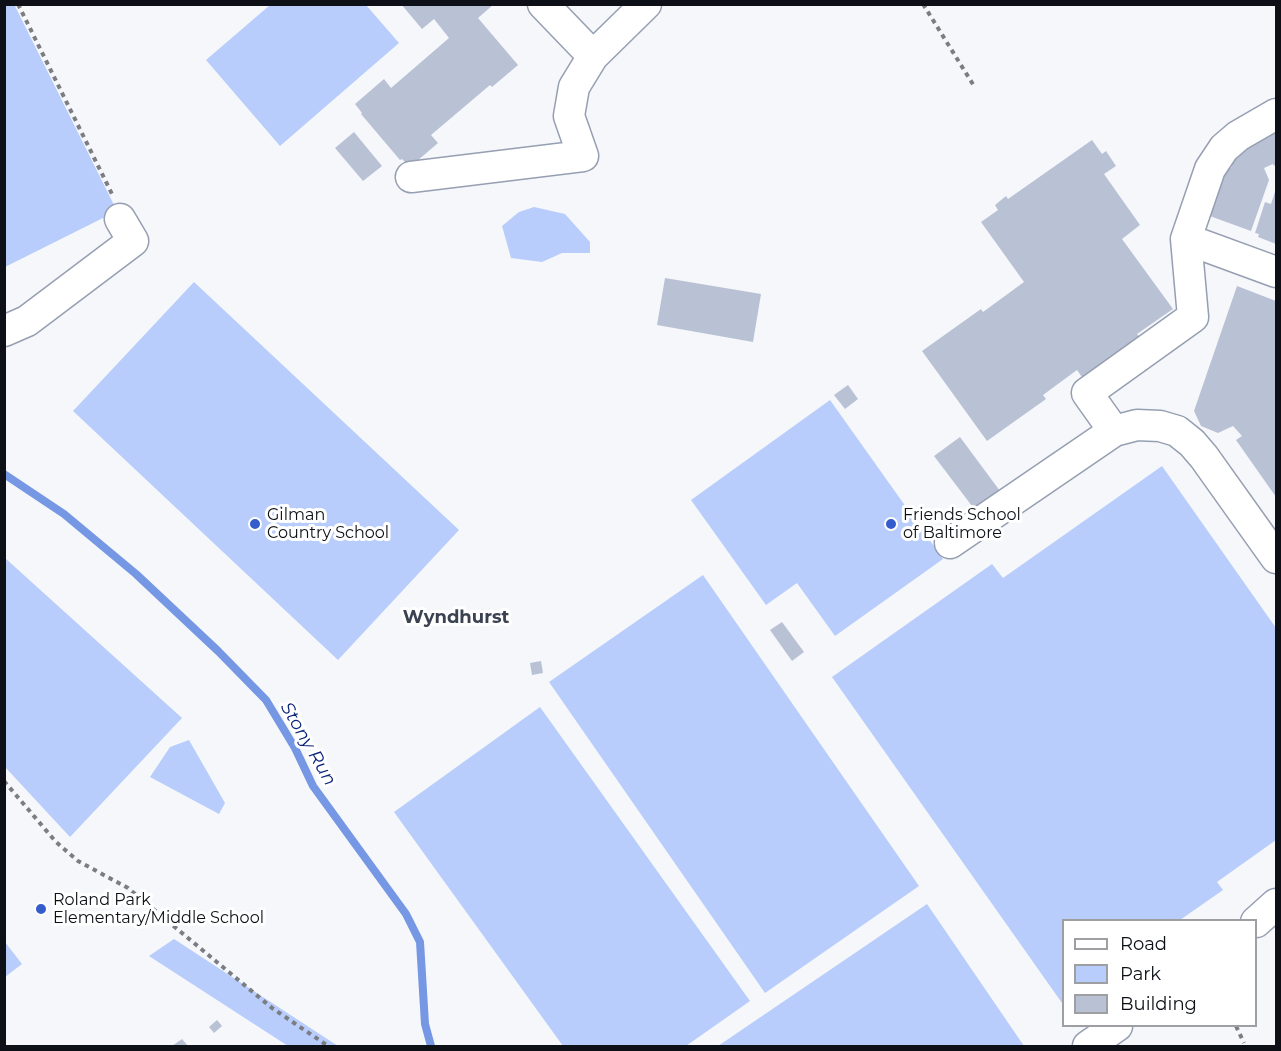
<!DOCTYPE html>
<style>
body{margin:0}
#map{position:relative;width:1281px;height:1051px;overflow:hidden;background:#f5f7fb;font-family:Montserrat,sans-serif}
canvas{display:block}
.frame{position:absolute;inset:0;border:6px solid #0d1016;pointer-events:none}
.legend{position:absolute;left:1062px;top:919px;width:195px;height:108px;box-sizing:border-box;background:#fff;border:2px solid #9e9fa2;margin:0;padding:8px 10px;list-style:none;font-size:18px;color:#0d1016}
.legend li{display:flex;align-items:center;gap:12px;height:30px}
.legend b{width:30px;border:2px solid #9e9fa2}
</style>
<div id="map">
<canvas width="1281" height="1051"></canvas>
<div class="frame"></div>
<ul class="legend">
<li><b style="height:8px;background:#fff"></b>Road</li>
<li><b style="height:16px;background:#b8cdfb"></b>Park</li>
<li><b style="height:16px;background:#b9c1d4"></b>Building</li>
</ul>
</div>
<script>
const ctx = document.querySelector('canvas').getContext('2d');
ctx.lineJoin = 'round';
function fill(path, color) {
  ctx.fillStyle = color;
  ctx.fill(path, 'evenodd');
}
function shape(rows) {
  const path = new Path2D();
  for (const r of rows) {
    path.moveTo(r[0], r[1]);
    for (let i = 2; i < r.length; i += 2) path.lineTo(r[i], r[i + 1]);
  }
  return path;
}
function strokePath(path, color, width, dash) {
  ctx.strokeStyle = color;
  ctx.lineWidth = width;
  ctx.lineCap = dash ? 'butt' : 'round';
  ctx.setLineDash(dash || []);
  ctx.stroke(path);
}
function drawText(font, color, halo, rows, align = 'center') {
  ctx.font = font + ' Montserrat,sans-serif';
  ctx.lineWidth = 6;
  ctx.setLineDash([]);
  ctx.textBaseline = 'middle';
  ctx.strokeStyle = halo;
  ctx.fillStyle = color;
  for (const [text, x, y, turn = 0] of rows) {
    ctx.save();
    ctx.translate(x, y);
    ctx.rotate((+turn || 0) * Math.PI / 180);
    ctx.textAlign = isNaN(turn) ? turn : align;
    if (halo) ctx.strokeText(text, 0, 0);
    ctx.fillText(text, 0, 0);
    ctx.restore();
  }
}
fill(shape([
 [14,4,117,211,5,267,4,5],
 [270,5,366,5,399,43,280,146,206,60],
 [534,207,565,214,590,242,590,253,562,253,542,262,511,258,502,226,519,212],
 [194,282,459,530,338,660,73,411],
 [830,400,943,559,835,636,797,583,766,605,691,500],
 [1162,466,1276,628,1276,840,1217,882,1223,890,1180,920,1064,920,1062,1003,832,677,992,564,1003,578],
 [5,558,182,718,70,837,5,767],
 [703,575,919,886,765,993,549,682],
 [540,707,750,1001,686,1046,563,1046,394,812],
 [189,740,225,803,219,814,150,777,170,747],
 [927,904,1024,1046,718,1046],
 [174,939,338,1046,288,1046,149,956],
 [5,942,22,964,5,977]
]), '#b8cdfb');
strokePath(shape([
 [4,474,64,514,136,574,218,651,266,700,295,748,313,786,406,914,420,942,425,1024,431,1046]
]), '#7597e4', 8);
fill(shape([
 [401,4,494,4,478,18,518,65,492,87,490,85,431,135,438,143,410,167,402,159,400,160,361,114,362,113,355,104,384,79,391,88,449,38,434,19,422,29],
 [1276,121,1276,164,1274,166,1273,164,1264,168,1269,180,1251,231,1207,215,1225,166,1231,168,1239,146],
 [354,132,382,166,363,181,335,148],
 [1092,140,1102,154,1106,151,1116,166,1104,174,1140,225,1122,239,1173,309,1137,334,1141,339,1084,380,1077,370,1043,395,1046,399,987,441,922,351,981,309,983,312,1024,282,981,222,998,210,995,205,1006,196,1008,199],
 [1276,189,1276,244,1258,237,1259,234,1255,233,1265,202,1271,204],
 [665,278,761,294,753,342,657,325],
 [1237,286,1276,301,1276,497,1236,440,1242,436,1233,426,1218,433,1201,426,1194,411],
 [848,385,858,399,845,409,834,395],
 [960,437,1000,491,975,510,934,456],
 [782,622,804,652,792,661,770,630],
 [541,661,543,673,532,675,530,663],
 [217,1020,222,1026,214,1033,209,1027],
 [182,1039,188,1046,172,1046]
]), '#b9c1d4');
const minor = shape([
 [543,4,593,56],
 [411,177,583,156,569,116,574,87,593,56,646,4],
 [1186,239,1210,169,1224,148,1238,136,1276,114],
 [4,331,27,321,133,241,120,219],
 [1114,431,1087,393,1193,317,1186,239,1276,272],
 [950,543,1114,431,1137,425,1160,426,1177,431,1192,443,1204,457,1276,558],
 [1256,922,1276,904],
 [1088,1046,1117,1026]
]);
strokePath(minor, '#969fb1', 33);
strokePath(shape([
 [18,4,113,196],
 [923,4,974,86],
 [4,781,56,842,78,861,128,888,272,1008,328,1046],
 [1236,1026,1244,1043]
]), '#7b7d82', 4, [4.5, 4.5]);
strokePath(minor, '#fff', 30);
for (const [x, y, r, color] of [
 [255,524,6,"#335ccc"],
 [891,524,6,"#335ccc"],
 [41,909,6,"#335ccc"]
]) {
  const dot = new Path2D();
  dot.arc(x, y, r, 0, 2 * Math.PI);
  ctx.fillStyle = color;
  ctx.fill(dot);
  strokePath(dot, '#fff', 2);
}
drawText('16px', '#0d1016', '#fff', [
 ["Gilman",267,515],
 ["Country School",267,533],
 ["Friends School",903,515],
 ["of Baltimore",903,533],
 ["Roland Park",53,900],
 ["Elementary/Middle School",53,918]
], 'left');
drawText('bold 18px', '#3b4252', '#fff', [
 ["Wyndhurst",456,618]
]);
drawText('italic 18px', '#0a227b', '#fff', [
 ["Stony Run",308,744,60]
]);
</script>
